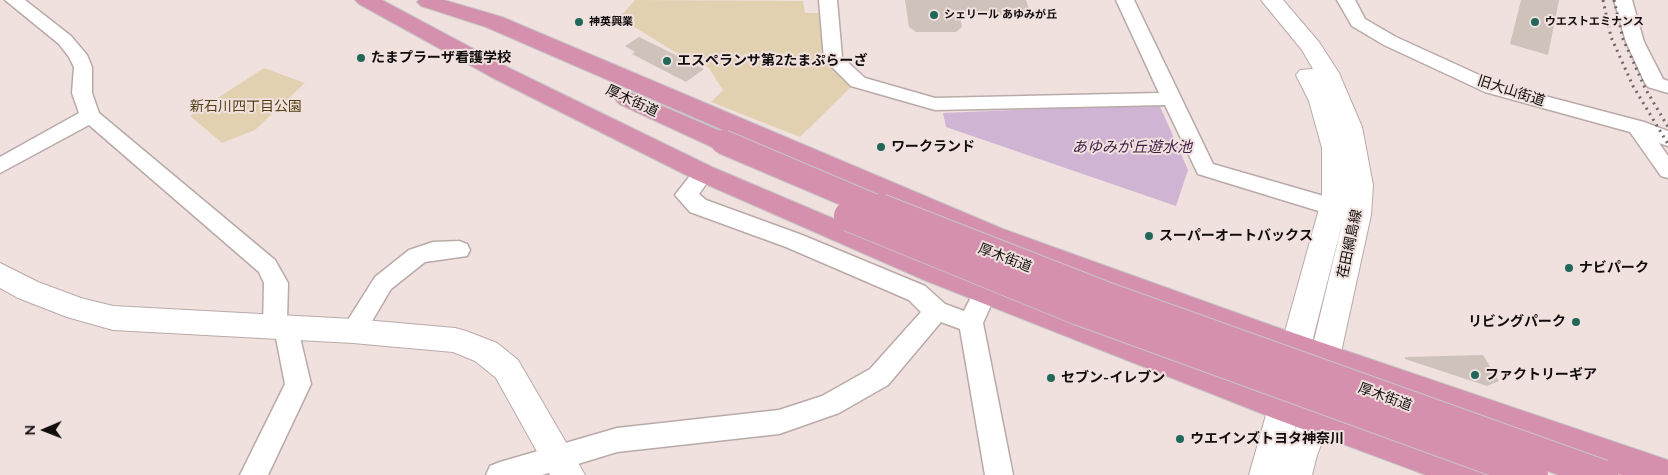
<!DOCTYPE html>
<meta charset="utf-8">
<style>
body{margin:0}
#map{position:relative;width:1668px;height:475px;overflow:hidden;background:#f0e1df;font-family:Mulish,sans-serif}
canvas{display:block}
.north{position:absolute;left:20px;top:405px;width:50px;height:50px;-webkit-text-stroke:4px #f0e1df;paint-order:stroke;rotate:269deg;font-size:14px;font-weight:700;line-height:20px;text-align:center;color:#120d0d}
.north::after{content:'';display:block;margin:auto;width:18px;height:22px;background:#120d0d;clip-path:polygon(50% 0,100% 100%,50% 72%,0 100%)}
</style>
<div id="map">
<canvas width="1668" height="475"></canvas>
<div class="north">N</div>
</div>
<script>
const ctx = document.querySelector('canvas').getContext('2d');
ctx.lineJoin = 'round';
function fill(path, color) {
  ctx.fillStyle = color;
  ctx.fill(path, 'evenodd');
}
function shape(rows) {
  const path = new Path2D();
  for (const r of rows) {
    path.moveTo(r[0], r[1]);
    for (let i = 2; i < r.length; i += 2) path.lineTo(r[i], r[i + 1]);
  }
  return path;
}
function strokePath(path, color, width, dash) {
  ctx.strokeStyle = color;
  ctx.lineWidth = width;
  ctx.lineCap = dash ? 'butt' : 'round';
  ctx.setLineDash(dash || []);
  ctx.stroke(path);
}
function drawText(font, color, halo, rows, align = 'center') {
  ctx.font = font + ' Mulish,"Noto Sans JP",sans-serif';
  ctx.lineWidth = 4;
  ctx.setLineDash([]);
  ctx.textBaseline = 'middle';
  ctx.strokeStyle = halo;
  ctx.fillStyle = color;
  for (const [text, x, y, turn = 0] of rows) {
    ctx.save();
    ctx.translate(x, y);
    ctx.rotate((+turn || 0) * Math.PI / 180);
    ctx.textAlign = isNaN(turn) ? turn : align;
    if (halo) ctx.strokeText(text, 0, 0);
    ctx.fillText(text, 0, 0);
    ctx.restore();
  }
}
fill(shape([
 [635,0,803,1,805,13,821,13,825,61,851,87,800,137,711,102,723,90,708,67,675,52,636,28,616,21],
 [264,68,305,83,255,130,222,143,190,116]
]), '#e2d1b0');
fill(shape([
 [1159,104,1188,170,1176,206,946,127,943,113]
]), '#d0b4d4');
fill(shape([
 [905,0,1026,0,1031,15,960,16,962,27,956,32,916,32,909,27],
 [1521,0,1559,0,1548,55,1510,44],
 [639,37,704,69,686,82,632,54,635,52,625,46],
 [1483,355,1499,381,1487,386,1405,359,1405,357]
]), '#cec2bb');
const street = shape([
 [5,0,25,0,71,36,87,55,92,67,92,93,99,113,275,260,288,283,287,320,295,322,298,329,311,384,268,475,240,475,285,384,276,338,266,335,263,328,264,283,259,272,89,125,0,173,0,157,79,113,72,93,74,67,69,57,59,44,5,0],
 [819,0,837,0,842,57,865,78,935,98,1159,93,1116,0,1134,0,1213,164,1341,201,1358,209,1361,215,1358,221,1350,223,1325,213,1198,174,1165,105,935,110,851,86,824,59,819,0],
 [1337,0,1355,0,1365,19,1396,37,1499,84,1644,122,1668,131,1668,146,1659,143,1668,156,1668,178,1661,176,1630,132,1485,92,1384,45,1352,26,1337,0],
 [1614,0,1632,0,1644,42,1663,79,1668,81,1668,93,1648,87,1645,83,1626,42,1614,0],
 [703,166,710,168,714,173,699,194,706,200,802,235,925,286,945,304,964,311,977,285,985,283,993,285,997,292,983,323,1013,475,985,475,960,329,941,322,888,385,839,413,779,434,617,452,542,475,486,475,490,466,500,462,617,428,779,410,822,396,870,369,921,312,909,300,786,247,690,212,675,195,696,168,703,166],
 [459,241,467,244,470,250,467,256,425,262,391,289,362,338,353,341,344,338,341,331,375,277,409,250,433,242,459,241]
]);
const secondary = shape([
 [1261,0,1283,0,1319,42,1339,73,1362,127,1373,185,1371,215,1340,357,1331,420,1317,455,1312,475,1249,475,1268,408,1281,346,1322,198,1322,148,1309,101,1296,75,1300,70,1313,69,1302,50,1261,0],
 [1345,212,1310,357,1299,420,1295,430,1311,346,1345,212],
 [0,263,38,282,81,298,113,306,353,319,455,328,466,331,497,343,518,360,585,475,550,475,496,378,475,361,453,352,353,343,113,330,67,317,18,298,0,288,0,263]
]);
const highway = shape([
 [355,0,382,0,511,69,712,167,825,215,944,264,1294,397,1480,464,1485,475,1426,475,1273,418,924,280,694,179,495,79,359,4,355,0],
 [419,0,444,0,502,17,1003,229,1273,326,1668,460,1668,475,1622,475,1251,344,983,243,486,27,421,6,417,2,419,0],
 [627,91,732,136,735,142,732,148,723,150,714,148,619,104,615,99,619,94,627,91]
]);
strokePath(street, '#b9aaa9', 3);
strokePath(secondary, '#b9aaa9', 2);
strokePath(highway, '#c6c5c5', 2);
fill(street, '#fff');
fill(secondary, '#fff');
fill(highway, '#d590ad');
strokePath(shape([
 [1603,0,1611,37,1633,86,1668,144],
 [1614,0,1623,39,1645,88,1668,127]
]), '#706766', 3, [2, 4.5]);
const highwayBridgeFar1 = shape([
 [723,142,883,210]
]);
const highwayBridge = shape([
 [880,209,1103,296,1603,475],
 [849,216,1079,310,1533,475]
]);
strokePath(highwayBridgeFar1, '#c6c5c5', 26, []);
strokePath(highwayBridge, '#c6c5c5', 32, []);
strokePath(highwayBridgeFar1, '#d590ad', 24);
strokePath(highwayBridge, '#d590ad', 30);
for (const [x, y, r, color] of [
 [934,15,5,"#226759"],
 [579,22,5,"#226759"],
 [1535,22,5,"#226759"],
 [361,58,5,"#226759"],
 [667,61,5,"#226759"],
 [881,147,5,"#226759"],
 [1149,236,5,"#226759"],
 [1569,268,5,"#226759"],
 [1576,322,5,"#226759"],
 [1475,375,5,"#226759"],
 [1051,378,5,"#226759"],
 [1180,439,5,"#226759"]
]) {
  const dot = new Path2D();
  dot.arc(x, y, r, 0, 2 * Math.PI);
  ctx.fillStyle = color;
  ctx.fill(dot);
  strokePath(dot, '#f0e1df', 2);
}
drawText('bold 11px', '#120d0d', '#f0e1df', [
 ["シェリール あゆみが丘",944,15],
 ["神英興業",589,22],
 ["ウエストエミナンス",1545,22]
], 'left');
drawText('bold 14px', '#120d0d', '#f0e1df', [
 ["たまプラーザ看護学校",371,58],
 ["エスペランサ第2たまぷらーざ",677,61],
 ["ワークランド",891,147],
 ["スーパーオートバックス",1159,236],
 ["ナビパーク",1579,268],
 ["リビングパーク",1566,322,"right"],
 ["ファクトリーギア",1485,375],
 ["セブン-イレブン",1061,378],
 ["ウエインズトヨタ神奈川",1190,439]
], 'left');
drawText('14px', '#120d0d', '#f0e1df', [
 ["旧大山街道",1511,91,18],
 ["厚木街道",632,101,25],
 ["荏田綱島線",1350,244,-78],
 ["厚木街道",1005,258,21],
 ["厚木街道",1385,397,20]
]);
drawText('14px', '#533f11', '#f0e1df', [
 ["新石川四丁目公園",246,107]
]);
drawText('italic 15px', '#3e1b44', '#f0e1df', [
 ["あゆみが丘遊水池",1132,147]
]);
</script>
